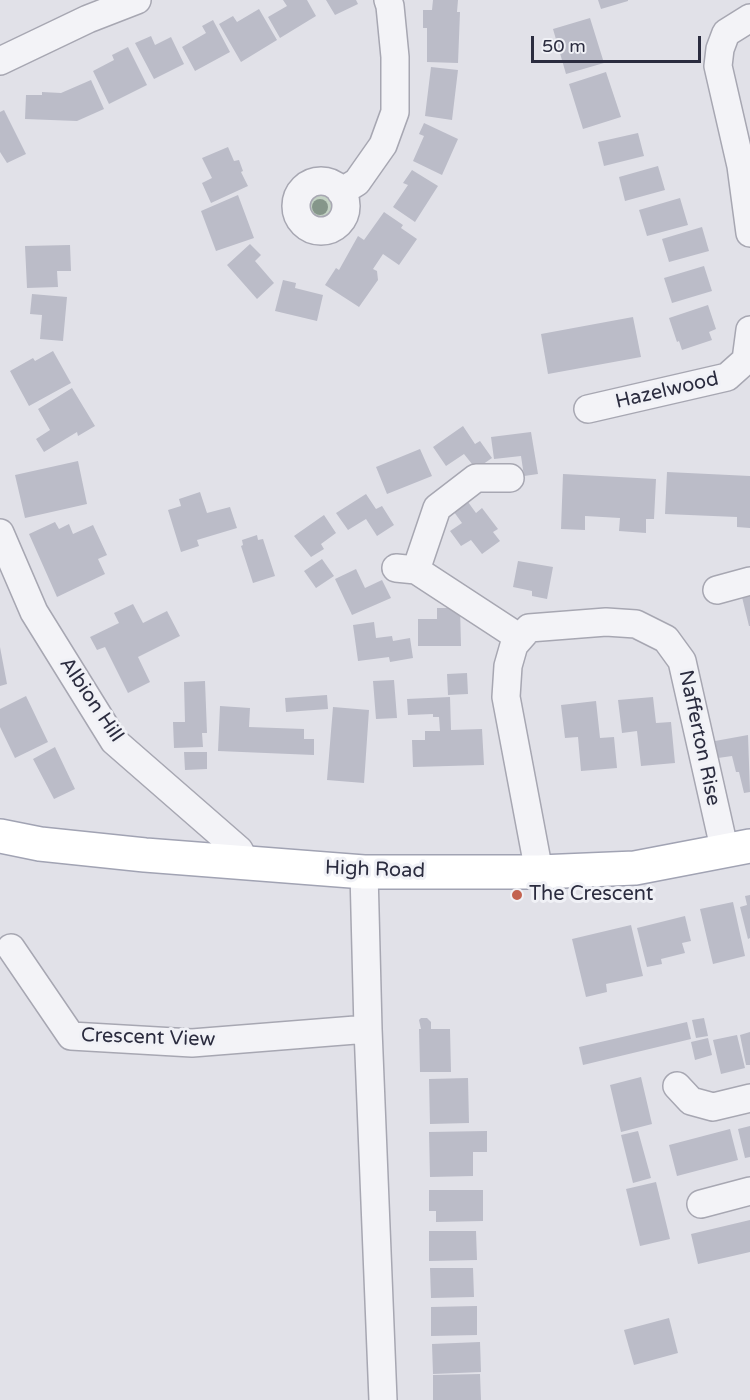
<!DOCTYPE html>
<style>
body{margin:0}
#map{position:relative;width:750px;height:1400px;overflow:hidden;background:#e1e1e8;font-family:"Varela Round",sans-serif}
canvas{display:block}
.scale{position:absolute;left:531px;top:36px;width:170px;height:27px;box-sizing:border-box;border:3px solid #2b2c3f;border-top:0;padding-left:8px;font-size:18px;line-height:21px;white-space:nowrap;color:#2b2c3f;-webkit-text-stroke:4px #f0f1f6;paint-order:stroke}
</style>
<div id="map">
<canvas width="750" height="1400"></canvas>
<div class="scale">50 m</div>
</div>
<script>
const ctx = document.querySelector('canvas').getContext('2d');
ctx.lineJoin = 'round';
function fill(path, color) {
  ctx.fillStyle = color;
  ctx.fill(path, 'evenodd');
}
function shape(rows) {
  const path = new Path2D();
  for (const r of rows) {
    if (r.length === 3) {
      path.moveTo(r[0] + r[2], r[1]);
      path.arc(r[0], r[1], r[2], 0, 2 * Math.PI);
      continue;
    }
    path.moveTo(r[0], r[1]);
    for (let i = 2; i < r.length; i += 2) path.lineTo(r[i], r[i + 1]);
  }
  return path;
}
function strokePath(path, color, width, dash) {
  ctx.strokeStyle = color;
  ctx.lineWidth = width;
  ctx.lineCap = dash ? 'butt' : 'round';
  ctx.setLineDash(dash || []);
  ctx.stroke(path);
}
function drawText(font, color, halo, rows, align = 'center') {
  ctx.font = font + ' "Varela Round",sans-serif';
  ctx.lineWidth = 6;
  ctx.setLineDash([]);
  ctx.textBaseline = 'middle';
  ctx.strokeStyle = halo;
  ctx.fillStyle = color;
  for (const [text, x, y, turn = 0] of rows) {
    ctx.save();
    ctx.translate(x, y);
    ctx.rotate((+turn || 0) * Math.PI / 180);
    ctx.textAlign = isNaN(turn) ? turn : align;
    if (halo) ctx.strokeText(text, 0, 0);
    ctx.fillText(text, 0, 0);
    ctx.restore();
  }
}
fill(shape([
 [321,207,15]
]), '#c3d2c4');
fill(shape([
 [283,0,307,0,316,16,280,38,268,17,287,6],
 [326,0,356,0,358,4,335,15],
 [433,0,458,0,457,12,460,12,458,63,427,62,427,28,423,28,423,10,432,10],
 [598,0,628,0,628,1,601,9],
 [259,9,277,40,241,62,219,24,233,16,237,22],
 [590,18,604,63,566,74,553,29],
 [213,20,230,52,195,71,182,47,206,33,202,26],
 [151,36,155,45,171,37,184,64,154,79,135,43],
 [128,47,147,85,109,104,93,71,114,60,112,55],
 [431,67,458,70,452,120,425,116],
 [606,72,621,117,583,129,569,84],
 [91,80,104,109,77,121,25,119,26,95,42,95,42,92,61,93],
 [4,110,26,154,7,163,0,152,0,112],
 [424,123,458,139,442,175,413,161,424,136,419,134],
 [638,133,644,156,604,166,598,142],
 [228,147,234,161,239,160,243,171,241,172,248,186,211,203,202,183,212,178,202,158],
 [658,166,665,190,625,201,619,177],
 [412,170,438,186,415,222,393,207,408,185,403,183],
 [238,195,254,238,216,251,201,211],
 [680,198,688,225,647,236,639,210],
 [384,212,403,225,401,228,417,239,399,265,383,254,373,269,377,271,378,280,359,307,325,285,336,268,339,270,358,236,364,240],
 [702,227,709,251,669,262,662,239],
 [250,244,261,255,255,261,274,283,257,299,227,265],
 [70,245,71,271,57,271,58,287,27,288,25,246],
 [704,266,712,291,672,303,664,278],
 [283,280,296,283,295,288,323,295,317,321,275,311],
 [32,294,67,297,63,341,40,339,42,315,30,314],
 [708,305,716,329,709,332,712,340,682,350,679,341,677,342,669,318],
 [633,317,641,357,548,374,541,334],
 [53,351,71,383,29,406,10,371,33,358,35,361],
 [72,388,95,426,78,436,77,432,44,452,36,439,50,430,38,409],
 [463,426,475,444,480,441,492,458,476,469,464,454,446,466,433,447],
 [531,432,538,474,524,476,521,456,494,459,491,437],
 [420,449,432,476,387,494,376,467],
 [78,461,87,504,25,518,15,475],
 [667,472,750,476,750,528,737,527,737,517,665,514],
 [563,474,656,479,654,519,646,519,646,533,619,531,620,518,585,516,585,530,561,529],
 [200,492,207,513,230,507,237,528,197,540,199,546,181,552,168,510,181,506,179,499],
 [366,494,376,509,382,506,394,525,377,536,366,519,348,530,336,513],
 [468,502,476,513,482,508,498,529,493,532,500,541,482,554,471,540,461,546,450,531,462,523,454,512],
 [324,515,336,533,321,544,324,549,311,557,294,536],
 [55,522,59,529,69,524,73,534,93,525,107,555,98,559,105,574,57,597,29,534],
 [257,535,258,540,263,539,275,576,253,583,241,546,243,545,242,540],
 [322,559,334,576,316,588,304,571],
 [518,561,553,567,547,599,532,596,532,591,513,587],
 [356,569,365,588,382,580,391,598,352,615,335,579],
 [750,595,750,626,749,626,742,597],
 [133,604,143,623,167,611,180,636,138,657,150,682,128,693,105,647,97,650,90,637,119,623,114,613],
 [437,608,460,608,461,646,418,646,418,619,437,619],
 [374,622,376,638,392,636,393,641,410,638,413,658,390,662,389,657,358,661,353,625],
 [0,647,7,684,0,686],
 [467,673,468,694,448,695,447,674],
 [394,680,397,718,376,719,373,681],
 [205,681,207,733,202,733,203,747,174,748,173,722,185,722,184,682],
 [327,695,328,709,286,712,285,698],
 [26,696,48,742,15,758,0,727,0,709],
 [450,697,451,730,482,729,484,765,413,767,412,740,425,740,425,731,440,731,439,717,433,717,433,714,408,715,407,699],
 [653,697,656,723,671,722,675,763,641,766,637,731,622,733,618,700],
 [596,701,600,738,614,737,617,768,581,771,578,737,565,738,561,705],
 [220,706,250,708,249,727,304,729,304,739,314,739,314,755,218,751],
 [333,707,369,710,364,783,327,780],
 [748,735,750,792,744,793,739,772,736,772,732,756,718,758,715,741],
 [55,747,75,789,54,799,33,759],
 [184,752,207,752,207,769,185,770],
 [750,895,750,938,748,939,740,907,747,905,745,896],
 [733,902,745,956,713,964,700,909],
 [685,916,691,941,682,943,685,953,661,959,662,964,647,967,637,928],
 [631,925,643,976,606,984,607,992,586,997,572,939],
 [421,1018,427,1018,431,1022,431,1029,450,1029,451,1072,420,1072,419,1029,421,1029,419,1020],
 [704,1018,708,1036,696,1038,692,1020],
 [687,1022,691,1039,583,1065,579,1047],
 [750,1032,750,1065,746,1065,740,1035],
 [737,1035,745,1068,721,1074,713,1040],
 [708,1038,712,1055,695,1060,691,1042],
 [641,1077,652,1124,621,1132,610,1085],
 [468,1078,469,1123,430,1124,429,1079],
 [750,1126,750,1157,745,1158,738,1129],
 [730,1129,738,1160,677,1176,669,1145],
 [487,1131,487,1152,473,1152,473,1176,430,1177,429,1132],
 [638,1131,651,1178,633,1183,621,1135],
 [656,1182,670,1239,640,1246,626,1189],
 [429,1190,483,1190,483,1221,436,1222,436,1211,429,1211],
 [750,1220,750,1252,698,1264,691,1234],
 [429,1231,476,1231,477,1260,429,1261],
 [430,1268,473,1268,474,1297,431,1298],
 [477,1306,477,1335,431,1336,431,1307],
 [669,1318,678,1353,634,1365,624,1330],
 [480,1342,481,1372,433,1374,432,1344],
 [480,1374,481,1400,433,1400,433,1375]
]), '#bbbcc8');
const minor = shape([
 [750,18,726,33,720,49,718,66,741,166,750,233],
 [0,61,88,19,137,0],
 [321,206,25],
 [341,192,357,182,383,145,395,112,395,57,390,6,388,0],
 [588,409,727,377,746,360,750,330],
 [0,533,34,612,114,741,239,850,246,863],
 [396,568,416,570,520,638],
 [416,570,437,508,476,478,510,478],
 [717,590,750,581],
 [364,872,368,1029,383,1400],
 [539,872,506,697,508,666,514,645,529,628,606,622,636,624,666,639,682,661,725,852],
 [11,948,71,1036,192,1043,368,1029],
 [677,1086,691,1101,713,1107,750,1098],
 [701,1204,750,1191]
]);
const primary = shape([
 [0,836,40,844,145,855,364,872,539,872,635,868,750,846]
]);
strokePath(minor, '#a7a7b2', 30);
strokePath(primary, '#a1a3b3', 36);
strokePath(minor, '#f3f3f7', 27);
strokePath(primary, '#fff', 33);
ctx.fillStyle = '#85968a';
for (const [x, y] of [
 [320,207]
]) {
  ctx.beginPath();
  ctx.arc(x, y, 8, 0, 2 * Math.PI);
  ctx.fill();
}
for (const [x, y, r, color] of [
 [517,895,6,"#c36350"]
]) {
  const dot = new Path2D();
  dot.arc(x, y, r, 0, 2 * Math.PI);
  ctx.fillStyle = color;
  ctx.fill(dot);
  strokePath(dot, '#f0f1f6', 2);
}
drawText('20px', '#2b2c3f', '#f0f1f6', [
 ["Hazelwood",667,391,-13],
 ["Albion Hill",91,700,56],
 ["Nafferton Rise",699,738,78],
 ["High Road",375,870,2],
 ["Crescent View",148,1038,2]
]);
drawText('20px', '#2b2c3f', '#f0f1f6', [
 ["The Crescent",529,895]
], 'left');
</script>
